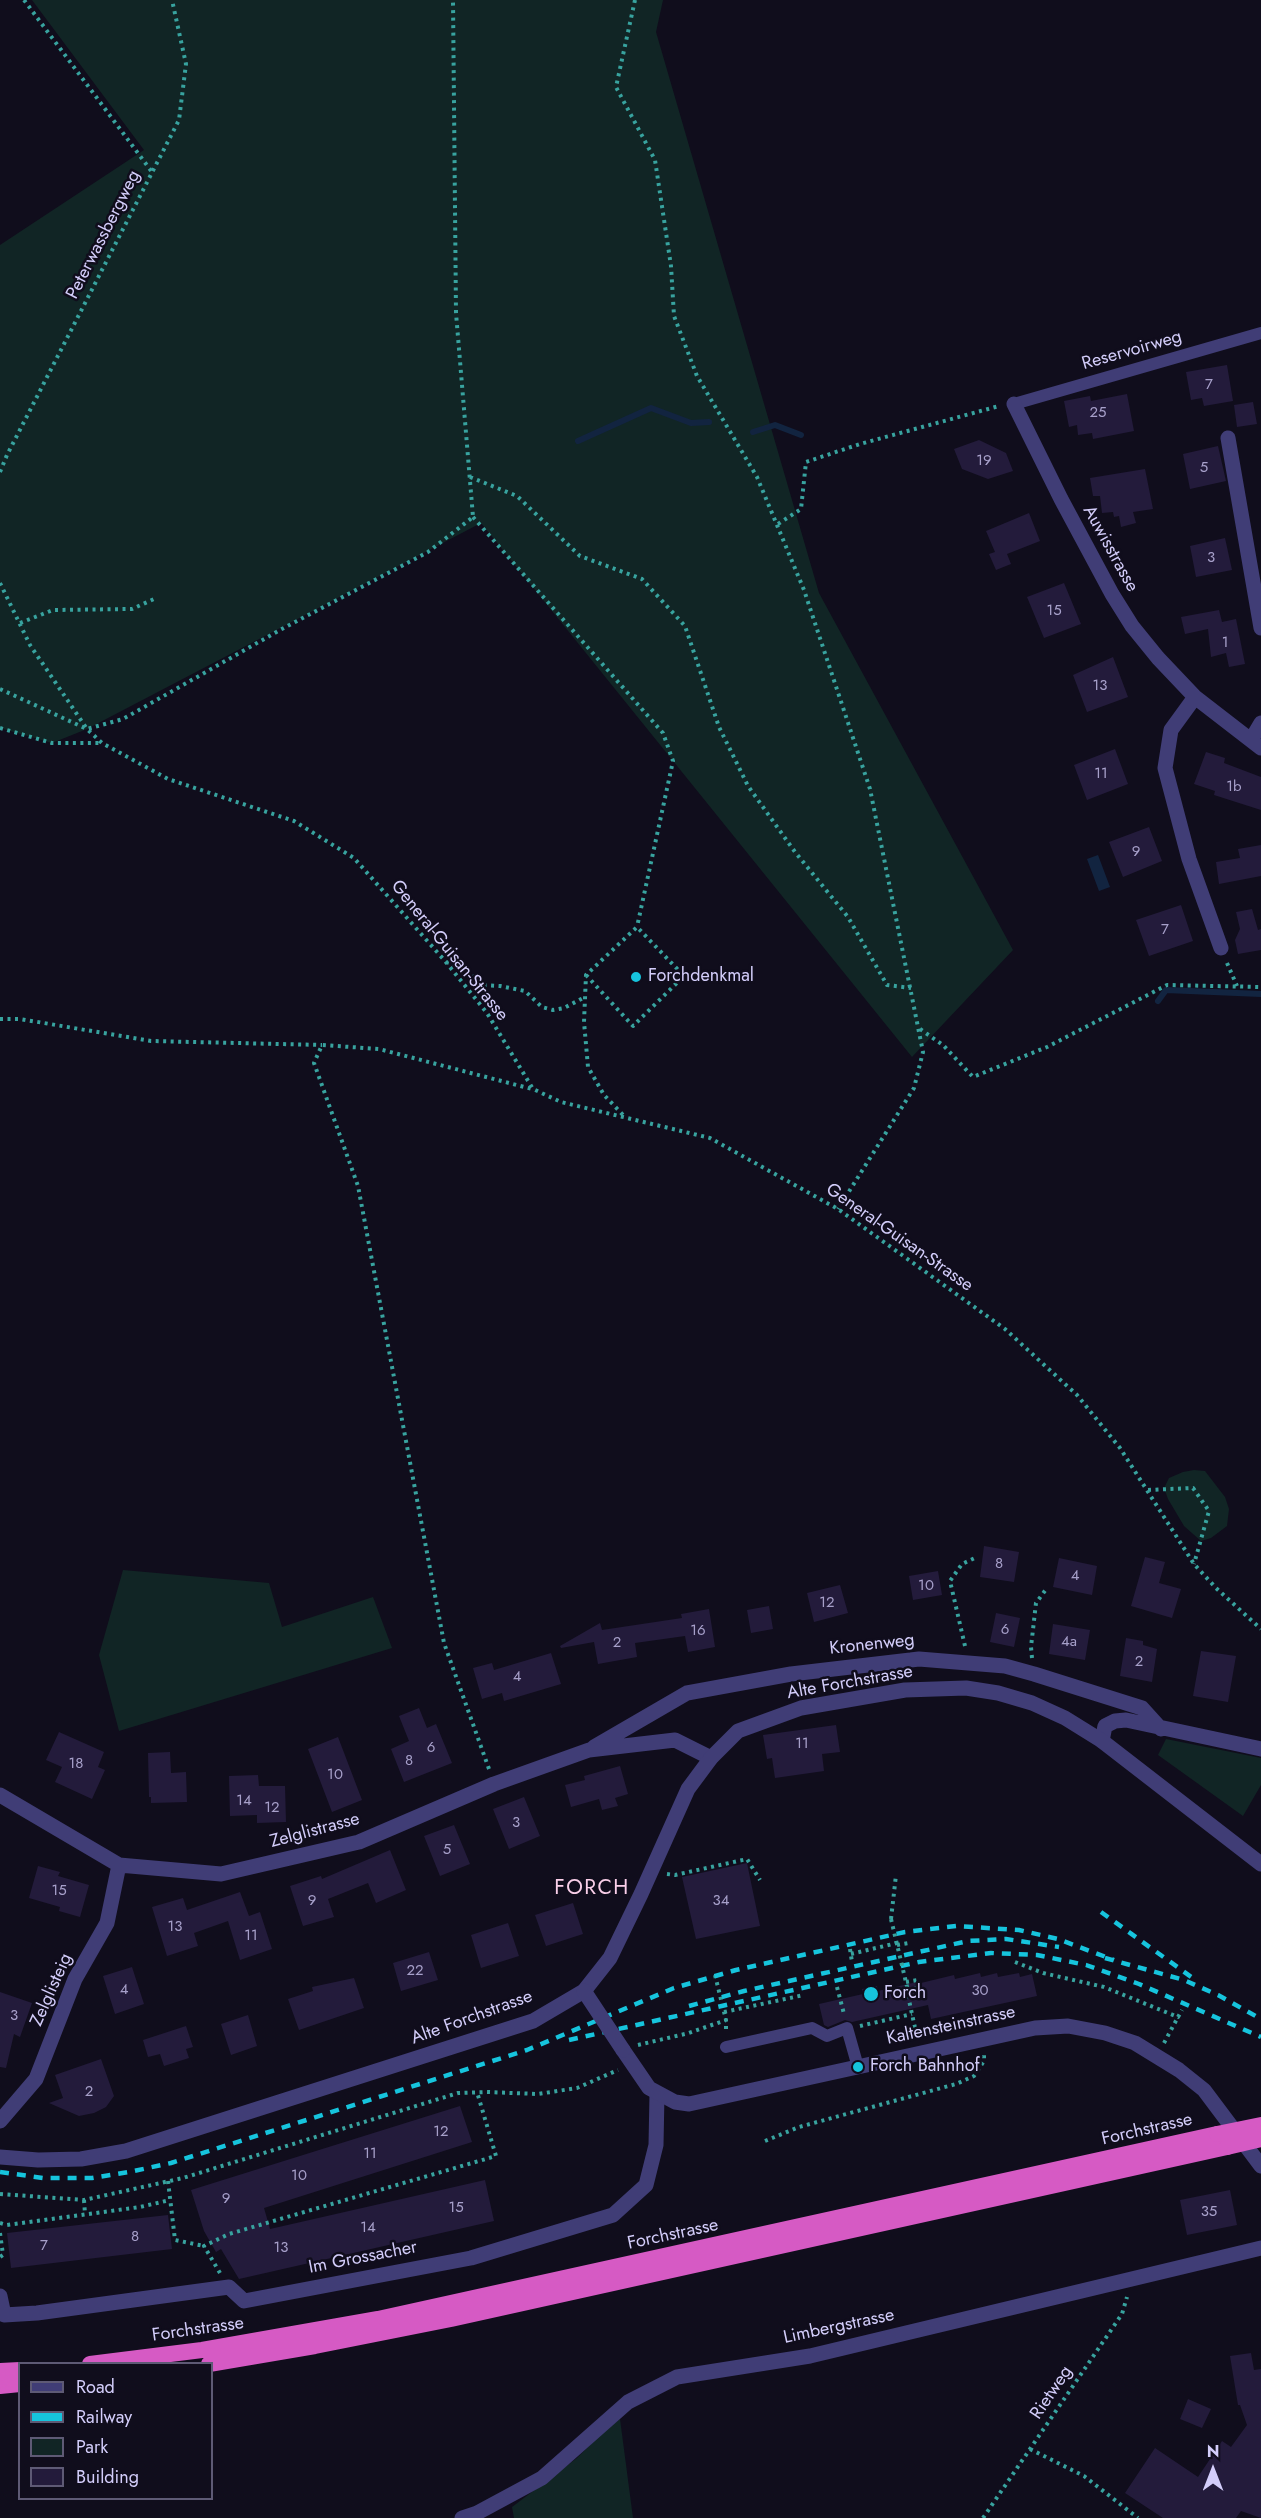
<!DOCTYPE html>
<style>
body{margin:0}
#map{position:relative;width:1261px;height:2518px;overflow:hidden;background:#100d1c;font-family:Jost,sans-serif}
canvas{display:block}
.legend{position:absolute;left:18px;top:2362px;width:195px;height:138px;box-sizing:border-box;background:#100d1c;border:2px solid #5e5a75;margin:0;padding:8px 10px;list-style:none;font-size:18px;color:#d3cdfa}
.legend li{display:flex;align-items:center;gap:12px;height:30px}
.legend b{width:30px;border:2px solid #5e5a75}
.north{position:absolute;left:1183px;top:2440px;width:60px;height:60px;-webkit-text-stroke:4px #100d1c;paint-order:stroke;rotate:0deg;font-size:16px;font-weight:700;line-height:24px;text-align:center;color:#d3cdfa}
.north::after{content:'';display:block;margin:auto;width:21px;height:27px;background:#d3cdfa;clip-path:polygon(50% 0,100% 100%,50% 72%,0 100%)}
</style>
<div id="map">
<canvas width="1261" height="2518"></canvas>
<ul class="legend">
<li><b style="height:8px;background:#403d76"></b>Road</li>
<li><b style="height:8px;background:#16c4dd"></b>Railway</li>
<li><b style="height:16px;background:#112525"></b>Park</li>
<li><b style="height:16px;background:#231b3b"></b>Building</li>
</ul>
<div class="north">N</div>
</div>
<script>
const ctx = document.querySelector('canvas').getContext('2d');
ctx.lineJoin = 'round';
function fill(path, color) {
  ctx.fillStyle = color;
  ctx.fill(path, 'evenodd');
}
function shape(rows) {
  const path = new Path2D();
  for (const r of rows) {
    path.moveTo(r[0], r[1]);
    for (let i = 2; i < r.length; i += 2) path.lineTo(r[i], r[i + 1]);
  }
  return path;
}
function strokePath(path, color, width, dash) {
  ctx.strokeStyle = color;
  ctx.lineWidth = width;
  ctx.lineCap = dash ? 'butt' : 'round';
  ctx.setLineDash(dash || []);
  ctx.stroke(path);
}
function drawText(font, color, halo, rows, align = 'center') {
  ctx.font = font + ' Jost,sans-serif';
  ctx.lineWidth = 5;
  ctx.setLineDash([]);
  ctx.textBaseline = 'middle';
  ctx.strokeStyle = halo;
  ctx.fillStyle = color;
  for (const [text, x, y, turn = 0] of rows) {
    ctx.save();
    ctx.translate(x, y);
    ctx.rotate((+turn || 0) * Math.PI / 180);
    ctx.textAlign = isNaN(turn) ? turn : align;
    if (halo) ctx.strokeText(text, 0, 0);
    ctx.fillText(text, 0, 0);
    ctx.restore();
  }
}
fill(shape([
 [32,0,663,0,656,32,819,593,1013,950,912,1057,481,523,87,729,52,743,0,728,0,245,144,150],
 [1194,1470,1205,1471,1225,1497,1229,1509,1227,1526,1211,1538,1201,1541,1184,1526,1168,1499,1164,1488,1169,1478,1183,1472],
 [123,1570,269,1583,282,1627,373,1597,392,1648,119,1731,99,1655],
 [1166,1739,1261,1758,1261,1785,1243,1816,1158,1755],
 [620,2419,633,2518,514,2518,512,2507,577,2458,603,2432]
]), '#112525');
fill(shape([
 [1098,855,1110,887,1099,891,1087,859]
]), '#122440');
strokePath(shape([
 [753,432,775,425,801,435],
 [578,441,651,408,691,423,709,422],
 [1158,1001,1166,990,1261,994]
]), '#122440', 6);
fill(shape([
 [1227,365,1233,401,1204,406,1202,398,1191,400,1186,372],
 [1127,394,1134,431,1093,439,1092,433,1078,435,1077,425,1069,427,1064,401,1090,396,1091,401],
 [1253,402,1257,424,1237,427,1234,405],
 [979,440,1006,453,1013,471,988,479,962,469,954,449],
 [1218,446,1226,481,1190,489,1183,454],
 [1145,469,1153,509,1133,512,1136,523,1121,527,1119,516,1114,517,1113,512,1102,513,1100,496,1093,496,1090,478],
 [1029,513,1040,541,1007,554,1011,564,996,570,989,554,995,552,986,531],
 [1225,538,1232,570,1196,577,1190,546],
 [1064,583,1081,624,1044,638,1027,597],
 [1219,610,1222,622,1236,619,1245,664,1229,667,1226,653,1211,657,1208,629,1185,634,1181,617],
 [1113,657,1128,697,1087,712,1073,675],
 [1115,749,1128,784,1087,800,1074,765],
 [1206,752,1225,758,1224,763,1261,777,1261,810,1214,795,1215,791,1194,784],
 [1149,827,1162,861,1123,877,1109,842],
 [1261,845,1261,876,1219,884,1216,862,1240,858,1238,849],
 [1181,905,1193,941,1149,956,1136,920],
 [1252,909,1258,930,1261,929,1261,950,1238,954,1235,940,1240,929,1236,912],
 [984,1546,1019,1552,1014,1582,980,1577],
 [1145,1557,1165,1562,1159,1583,1181,1589,1172,1618,1131,1606],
 [1059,1558,1097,1566,1092,1595,1053,1587],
 [938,1571,942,1595,913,1600,909,1576],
 [840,1585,848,1613,814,1622,807,1593],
 [769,1606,773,1629,751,1633,747,1610],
 [709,1609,715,1647,688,1652,685,1636,635,1643,637,1657,598,1664,594,1642,561,1648,560,1646,600,1623,602,1630,682,1618,681,1614],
 [996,1613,1020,1618,1014,1647,990,1642],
 [1053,1624,1090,1630,1085,1660,1049,1654],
 [1126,1638,1143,1641,1143,1645,1157,1649,1152,1682,1120,1676],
 [1201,1651,1236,1656,1228,1702,1193,1696],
 [551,1653,561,1684,504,1701,502,1693,482,1699,473,1668,492,1663,494,1670],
 [419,1708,427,1728,436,1724,452,1763,404,1782,391,1749,409,1741,399,1716],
 [836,1725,840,1752,822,1754,824,1771,775,1778,772,1758,767,1759,763,1735],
 [59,1732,104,1752,98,1767,105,1770,92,1799,55,1782,62,1767,46,1760],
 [338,1737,362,1800,332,1812,308,1749],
 [170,1752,171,1773,186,1772,187,1802,151,1803,151,1797,149,1797,148,1753],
 [620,1766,628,1794,615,1798,618,1806,602,1810,599,1799,571,1807,565,1785,585,1780,584,1776],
 [258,1775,259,1786,285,1786,286,1822,257,1823,257,1815,230,1816,229,1776],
 [524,1797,540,1836,509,1849,493,1809],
 [454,1825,470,1864,440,1876,424,1836],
 [390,1850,406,1890,376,1903,368,1883,328,1899,334,1917,303,1926,290,1886,321,1876,322,1879],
 [747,1863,760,1926,696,1939,682,1877],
 [38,1866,60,1872,58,1876,89,1885,80,1917,59,1911,60,1907,29,1898],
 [240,1892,249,1916,260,1912,272,1949,240,1960,228,1921,194,1933,198,1946,167,1956,152,1907,183,1898,187,1910],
 [573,1903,583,1934,546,1946,535,1915],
 [508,1923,519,1956,481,1968,471,1935],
 [429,1952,438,1980,401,1991,393,1963],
 [132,1967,144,2004,115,2014,103,1976],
 [980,1973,981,1977,997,1973,998,1977,1019,1973,1020,1977,1032,1974,1037,1996,931,2019,928,2005,852,2022,845,2020,828,2027,824,2025,819,2004,863,1994,862,1989,877,1986,878,1991,921,1981,921,1983,954,1975,955,1979],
 [354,1978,364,2008,299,2030,288,1999,313,1991,312,1987],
 [0,1992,32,2003,20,2037,14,2034,6,2068,0,2067],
 [248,2015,257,2046,231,2055,221,2024],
 [186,2026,193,2047,186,2049,189,2058,164,2066,160,2054,148,2057,143,2040],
 [101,2059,114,2096,106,2107,94,2113,79,2116,49,2103,63,2098,55,2075],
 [460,2106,472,2142,264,2208,270,2229,485,2180,494,2221,239,2279,221,2249,216,2252,204,2231,191,2190],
 [1230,2190,1237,2225,1187,2235,1180,2200],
 [168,2215,172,2249,11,2268,7,2233],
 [1251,2353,1254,2370,1261,2369,1261,2518,1241,2511,1236,2518,1163,2518,1125,2493,1155,2448,1198,2477,1222,2441,1231,2447,1247,2425,1240,2405,1238,2405,1230,2356],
 [1188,2399,1211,2409,1202,2428,1180,2419]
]), '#231b3b');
strokePath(shape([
 [24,0,152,172],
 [635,0,616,87,655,160,671,266,674,316,697,376,757,477,804,590,870,789,923,1052,914,1088,838,1209],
 [0,472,7,455,179,120,186,64,172,0],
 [470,477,517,496,580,556,642,579,685,626,719,727,748,786,795,852,848,917,887,985,911,988],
 [473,517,663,733,673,761,637,927],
 [778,524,801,509,806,462,860,444,999,406],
 [0,583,30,645,87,729,102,743,168,779,294,821,354,858,445,961,487,1013,533,1089,561,1102,710,1138,838,1209,1005,1329,1077,1395,1120,1448,1194,1564,1216,1588,1261,1629],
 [20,623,53,610,132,609,154,599],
 [0,689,87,729,123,719,280,630,428,552,473,517,456,313,453,0],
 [0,728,52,743,102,743],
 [446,962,462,967,483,985,500,986,525,991,542,1007,553,1010,564,1008,585,997],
 [1227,963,1237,986],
 [586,975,633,1026,684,976,637,927,586,975,584,1022,588,1067,604,1095,625,1117],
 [0,1019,20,1019,151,1041,322,1045],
 [920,1029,943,1045,973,1077,1047,1047,1167,985,1261,987],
 [1148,1490,1193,1488,1209,1511,1194,1564],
 [965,1646,950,1581,962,1564,977,1557],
 [1032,1658,1031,1647,1036,1603,1047,1588],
 [489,1769,444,1643,358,1186,314,1063,322,1045,379,1049,532,1089],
 [667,1874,675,1875,747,1859,760,1880],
 [891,1919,896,1875],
 [897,1945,909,1943],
 [850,1949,852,1962],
 [851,1954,897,1943],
 [1015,1962,1043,1973,1104,1987,1178,2017,1182,2010],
 [715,1975,726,2020],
 [906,1982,918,1980],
 [837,1987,844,2014],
 [909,1995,922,1992,921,1987,907,1991,917,2037],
 [724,2012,804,1995],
 [860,2026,912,2014],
 [1164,2043,1178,2017],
 [638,2045,689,2033,726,2020,726,2032],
 [765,2141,799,2127,956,2084,974,2076,984,2061,984,2055],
 [168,2181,175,2240,204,2246],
 [0,2194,84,2200,183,2178,458,2093,487,2092,538,2094,577,2088,618,2070],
 [84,2200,85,2214],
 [0,2223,7,2225,140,2207,170,2200],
 [0,2233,3,2255,0,2257],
 [220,2273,204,2246,229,2234,496,2156,477,2092],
 [1030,2449,1084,2476,1138,2518],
 [983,2518,1122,2314,1127,2297]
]), '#38a39f', 4, [3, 4.5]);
strokePath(shape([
 [1014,404,1261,333],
 [726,2047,812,2028,827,2036,847,2028,858,2067]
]), '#403d76', 12);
strokePath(shape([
 [1014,404,1061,499,1112,594,1132,626,1158,658,1195,697,1261,748],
 [1228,438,1261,628],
 [1195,697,1171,730,1165,768,1189,859,1221,948],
 [1251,740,1261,723],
 [1102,1741,1105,1726,1115,1721,1126,1720,1261,1749],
 [594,1747,687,1693,791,1674,919,1659,1005,1666,1034,1674,1142,1708,1161,1729],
 [0,1795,119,1865,221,1874,359,1842,494,1784,589,1750,675,1740,711,1758],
 [0,2121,36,2079,75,1979,107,1923,119,1865],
 [0,2296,4,2315,37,2313,229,2287,244,2301,471,2258,613,2215,646,2185,656,2145,657,2094]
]), '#403d76', 15);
strokePath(shape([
 [623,2050,649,2088,675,2102,689,2104,1035,2028,1068,2026,1105,2033,1135,2043,1179,2070,1204,2090,1261,2166],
 [0,2157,38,2160,81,2159,126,2151,533,2021,584,1991,610,1958,641,1894,688,1789,711,1758,738,1731,801,1708,905,1690,966,1688,998,1693,1032,1703,1065,1718,1102,1741,1261,1864],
 [462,2518,477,2513,542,2478,628,2402,677,2377,810,2356,1261,2248]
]), '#403d76', 15);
strokePath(shape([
 [90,2364,202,2350,378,2319,1217,2134],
 [209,2364,315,2346,451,2319,1227,2147],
 [0,2371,20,2370],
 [0,2386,20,2384]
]), '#d65ac4', 16);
strokePath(shape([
 [1101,1912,1194,1979],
 [1105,1958,1184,1980,1218,1995,1261,2019],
 [689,2006,744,1991,968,1941,1006,1939,1059,1947],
 [569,2040,919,1962,991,1953,1037,1955,1086,1965,1139,1984,1261,2037],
 [0,2172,43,2178,92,2178,129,2172,171,2163,527,2050,674,1988,736,1970,905,1932,956,1926,1019,1930,1058,1939,1114,1960]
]), '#16c4dd', 4.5, [9, 8]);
strokePath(shape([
 [891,1919,909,1995]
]), '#38a39f', 4, [3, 4.5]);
strokePath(shape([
 [584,1991,623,2050]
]), '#403d76', 15);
strokePath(shape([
 [1217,2134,1261,2125],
 [1227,2147,1261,2139]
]), '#d65ac4', 16);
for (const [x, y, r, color] of [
 [636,977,6,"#16c4dd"],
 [871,1994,8,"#16c4dd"],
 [858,2067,6,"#16c4dd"]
]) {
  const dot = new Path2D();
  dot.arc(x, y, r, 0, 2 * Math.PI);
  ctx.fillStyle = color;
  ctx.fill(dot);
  strokePath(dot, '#100d1c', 2);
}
drawText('15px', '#a7a0ca', null, [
 ["7",1209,385],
 ["25",1098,413],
 ["19",984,461],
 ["5",1204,468],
 ["3",1211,558],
 ["15",1054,611],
 ["1",1225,643],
 ["13",1100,686],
 ["11",1101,774],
 ["1b",1234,787],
 ["9",1136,852],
 ["7",1165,930],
 ["8",999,1564],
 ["4",1075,1576],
 ["10",926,1586],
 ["12",827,1603],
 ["6",1005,1630],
 ["16",698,1631],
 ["4a",1069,1642],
 ["2",617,1643],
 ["2",1139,1662],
 ["4",517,1677],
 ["11",802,1744],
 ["6",431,1748],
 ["8",409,1761],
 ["18",76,1764],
 ["10",335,1775],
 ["14",244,1801],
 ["12",272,1808],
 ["3",516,1823],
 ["5",447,1850],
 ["15",59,1891],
 ["9",312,1901],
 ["34",721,1901],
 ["13",175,1927],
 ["11",251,1936],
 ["22",415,1971],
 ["4",124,1990],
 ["30",980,1991],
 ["3",14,2016],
 ["2",89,2092],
 ["12",441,2132],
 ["11",370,2154],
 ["10",299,2176],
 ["9",226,2199],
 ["15",456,2208],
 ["35",1209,2212],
 ["14",368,2228],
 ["8",135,2237],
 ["7",44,2246],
 ["13",281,2248]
]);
drawText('18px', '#d3cdfa', '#100d1c', [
 ["Peterwassbergweg",104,235,-63],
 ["Reservoirweg",1132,351,-16],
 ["Auwisstrasse",1110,549,61],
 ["General-Guisan-Strasse",449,951,51],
 ["General-Guisan-Strasse",899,1238,35],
 ["Kronenweg",872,1645,-6],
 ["Alte Forchstrasse",850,1683,-10],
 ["Zelglistrasse",315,1831,-15],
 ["Zelglisteig",52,1990,-66],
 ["Alte Forchstrasse",472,2018,-20],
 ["Kaltensteinstrasse",951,2026,-12],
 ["Forchstrasse",1147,2130,-13],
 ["Forchstrasse",673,2235,-12],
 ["Im Grossacher",363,2258,-11],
 ["Limbergstrasse",839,2327,-12],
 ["Forchstrasse",198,2330,-8],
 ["Rietweg",1052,2393,-56]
]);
drawText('18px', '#d3cdfa', '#100d1c', [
 ["Forchdenkmal",648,977],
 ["Forch",884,1994],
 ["Forch Bahnhof",870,2067]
], 'left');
ctx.letterSpacing = '1.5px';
drawText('21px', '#facfe9', '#100d1c', [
 ["FORCH",592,1889]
]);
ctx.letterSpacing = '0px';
</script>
